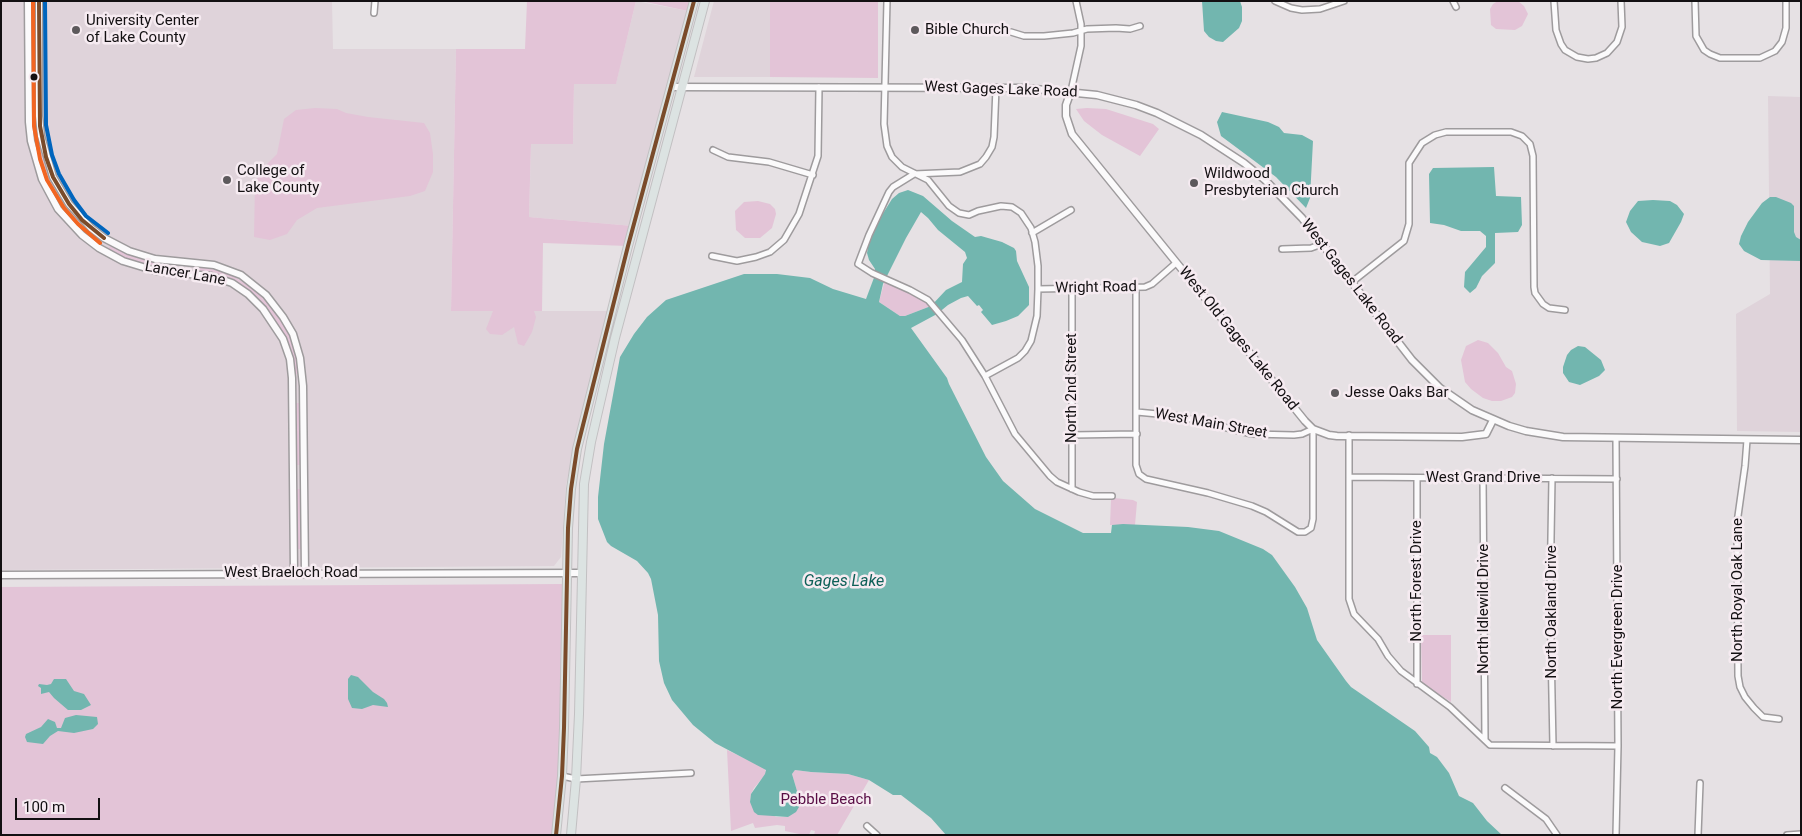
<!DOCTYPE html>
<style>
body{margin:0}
#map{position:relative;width:1802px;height:836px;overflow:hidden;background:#e6e1e4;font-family:Roboto,sans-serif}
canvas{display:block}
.frame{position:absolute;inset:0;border:2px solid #131012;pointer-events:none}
.scale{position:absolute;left:15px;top:798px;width:85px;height:22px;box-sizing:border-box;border:2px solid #131012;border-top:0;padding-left:6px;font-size:15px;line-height:18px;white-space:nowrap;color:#131012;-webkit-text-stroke:4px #f6ebf1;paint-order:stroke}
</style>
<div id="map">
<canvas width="1802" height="836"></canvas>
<div class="frame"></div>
<div class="scale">100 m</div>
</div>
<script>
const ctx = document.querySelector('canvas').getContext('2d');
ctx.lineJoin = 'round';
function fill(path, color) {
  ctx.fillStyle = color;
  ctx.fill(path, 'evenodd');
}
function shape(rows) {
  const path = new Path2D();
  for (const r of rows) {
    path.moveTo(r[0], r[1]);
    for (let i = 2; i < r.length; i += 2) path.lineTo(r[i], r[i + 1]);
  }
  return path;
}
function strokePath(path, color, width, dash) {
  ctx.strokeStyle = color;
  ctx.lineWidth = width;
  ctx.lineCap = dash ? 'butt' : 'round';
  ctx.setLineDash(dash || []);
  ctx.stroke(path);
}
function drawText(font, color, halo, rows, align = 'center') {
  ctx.font = font + ' Roboto,sans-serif';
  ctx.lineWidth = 5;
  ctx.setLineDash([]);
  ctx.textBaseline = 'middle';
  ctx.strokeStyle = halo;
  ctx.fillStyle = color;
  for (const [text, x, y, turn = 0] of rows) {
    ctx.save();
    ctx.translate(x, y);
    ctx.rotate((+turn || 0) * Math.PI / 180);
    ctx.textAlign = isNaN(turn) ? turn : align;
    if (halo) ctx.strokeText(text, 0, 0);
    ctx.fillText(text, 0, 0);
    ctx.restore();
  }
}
fill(shape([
 [1,1,332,1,333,49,456,49,451,311,609,311,591,378,566,485,561,557,554,566,1,570],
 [636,1,688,11,633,226,529,217,531,144,573,144,574,84,616,83],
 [714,1,770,1,770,77,694,77],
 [1768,96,1801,97,1801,432,1737,431,1736,314,1770,294]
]), '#dfd3da');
fill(shape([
 [31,1,36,1,36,80,31,80],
 [527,1,636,1,616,84,574,84,573,144,531,144,529,217,633,226,628,246,543,243,542,311,534,311,536,317,532,332,524,346,518,344,514,327,502,335,490,334,486,329,493,311,451,311,456,49,525,49],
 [641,1,691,1,688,11],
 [770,1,878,1,878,78,770,77],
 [1498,1,1518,1,1524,6,1528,14,1522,26,1515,30,1496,29,1491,25,1490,9,1493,4],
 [32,108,36,108,37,128,40,146,49,178,55,188,51,190,43,173,34,144],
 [315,108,337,109,346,113,368,117,424,123,430,133,433,154,433,172,425,191,410,196,317,208,297,220,287,234,270,240,254,237,255,182,265,166,277,154,284,119,296,110],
 [1087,108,1106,109,1153,124,1159,129,1140,156,1102,135,1084,121,1076,109],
 [758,201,770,204,775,209,776,214,772,228,760,238,745,238,736,230,735,211,744,202],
 [65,206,78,221,93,235,91,238,67,214,62,208],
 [110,246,140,259,170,266,170,269,137,262,125,258,108,249],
 [197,267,207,268,232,275,260,294,279,317,289,334,296,355,299,374,295,374,291,349,281,329,260,300,236,281,211,272,197,271],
 [885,280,920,297,931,306,905,316,900,316,879,302],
 [1478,340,1488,343,1498,353,1506,367,1512,371,1516,384,1515,393,1512,397,1501,401,1492,401,1483,398,1471,389,1465,382,1461,360,1466,346],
 [296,403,300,403,301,465,297,465],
 [297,489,301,489,301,549,297,549],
 [1114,498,1133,500,1137,502,1135,525,1110,525,1111,500],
 [564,584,561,782,555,835,1,835,1,587],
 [1421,635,1451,635,1451,702,1422,683],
 [727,750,765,768,766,774,754,788,751,794,750,802,776,817,788,817,800,801,792,774,795,770,811,772,848,774,869,780,837,835,814,835,815,831,811,830,809,835,804,835,785,831,785,826,777,825,755,828,753,823,731,831]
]), '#e3c4d7');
fill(shape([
 [1202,1,1240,1,1242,7,1242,21,1239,28,1223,42,1216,41,1209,37,1204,31],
 [1222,112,1268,122,1279,127,1284,133,1302,135,1313,141,1310,198,1306,208,1276,177,1221,136,1217,122],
 [1494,167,1496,196,1521,197,1522,225,1518,232,1495,233,1495,263,1482,276,1476,288,1470,293,1464,287,1465,272,1486,247,1486,236,1480,231,1461,231,1444,225,1430,223,1429,174,1433,168],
 [908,190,923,196,952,221,975,237,981,236,1002,242,1014,248,1016,251,1017,261,1029,287,1029,305,1018,316,1006,321,992,325,981,312,983,310,979,305,977,306,968,296,961,298,948,305,937,314,911,328,947,378,949,384,986,457,1003,481,1035,509,1083,533,1111,533,1112,525,1123,524,1188,527,1219,531,1263,549,1272,555,1295,587,1307,608,1317,640,1346,681,1351,687,1415,731,1429,747,1430,753,1437,757,1449,773,1459,796,1473,803,1487,821,1502,835,946,835,931,818,901,795,893,795,869,780,848,774,811,772,795,770,792,774,800,801,799,807,796,812,788,817,758,815,754,812,750,802,751,794,765,774,766,770,715,743,693,725,672,700,664,683,659,661,658,615,651,579,648,573,637,561,611,546,607,542,598,519,598,497,604,444,620,357,634,334,647,317,666,300,744,274,777,274,810,278,833,289,866,299,875,275,875,269,869,260,867,253,869,242,877,223,892,199,899,193],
 [921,212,928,218,938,230,965,252,967,258,963,264,962,282,946,290,931,306,905,316,900,316,879,302,883,284,906,238],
 [1770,197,1776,197,1791,203,1794,206,1794,232,1796,237,1801,240,1801,261,1761,260,1744,251,1739,244,1741,236,1748,222,1762,203],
 [1653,200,1670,201,1677,205,1684,214,1681,222,1669,243,1660,246,1642,242,1631,232,1626,222,1630,211,1638,201],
 [1578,346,1585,347,1601,360,1605,370,1599,376,1580,385,1569,382,1563,373,1563,367,1567,355,1571,350],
 [351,675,358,677,373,692,384,699,387,703,388,707,373,705,362,709,352,708,348,699,348,679],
 [54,679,66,679,74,691,84,694,91,705,81,710,68,710,54,698,49,692,41,694,41,688,38,686,39,684,47,685,51,684],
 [76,715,97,717,98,724,93,729,74,733,58,731,50,736,43,744,27,742,25,737,26,734,41,727,48,719,55,722,57,728,61,728,65,718]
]), '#72b6af');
const minor = shape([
 [887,1,884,124,887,146,892,157,902,167,928,180,949,206,959,213,969,215,978,211,1001,206,1012,207,1021,213,1031,228,1035,242,1038,266,1038,289,1037,316,1031,341,1025,351,1018,358,985,376],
 [1275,1,1291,8,1302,10,1320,9,1344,1],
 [1453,1,1456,7],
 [1554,1,1556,30,1561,44,1565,50,1577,57,1588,59,1596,58,1607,53,1617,42,1622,27,1621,1],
 [1695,1,1696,36,1704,50,1710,54,1720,58,1760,58,1775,51,1782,42,1786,28,1786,1],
 [374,13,375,1],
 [1011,32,1024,36,1044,36,1073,33,1087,29,1116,28,1130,29,1140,26],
 [996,88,994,137,992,147,986,157,980,164,960,172,914,174,893,187,889,192,869,235,858,264,872,273,910,290,928,300,962,340,985,376,1015,434,1050,476,1057,482,1079,492,1093,496,1112,496],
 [1071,91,1081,46,1081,24,1076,1],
 [713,150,728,157,769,162,813,175],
 [1032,233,1071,210],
 [1282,249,1311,248,1322,244],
 [712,256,737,261,756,257,770,252,784,240,799,214,818,156,819,87],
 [1352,282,1404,241,1409,224,1409,163,1422,143,1435,135,1446,132,1511,132,1522,136,1530,144,1533,156,1534,287,1535,293,1543,304,1549,308,1565,310],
 [1072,288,1072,489],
 [1136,288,1136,465,1139,474,1146,479,1208,493,1252,506,1266,512,1298,532,1305,532,1311,528,1313,519,1313,429,1302,434,1294,435,1252,434,1178,416,1137,412],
 [1038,289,1145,287,1152,284,1176,263],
 [1072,435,1137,434],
 [1349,435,1349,599,1354,614,1378,639,1388,656,1401,671,1450,707,1490,745,1618,746],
 [1616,439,1618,746,1616,835],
 [1747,440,1745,466,1737,523,1738,676,1740,687,1745,697,1754,708,1763,717,1779,719],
 [1349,477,1617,479],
 [1417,478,1417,684],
 [1483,478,1485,739],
 [1552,478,1550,597,1553,746],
 [562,776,576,779,691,773],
 [1505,788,1546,819,1557,835],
 [867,826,877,835],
 [1698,835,1700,783],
 [1787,835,1801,834]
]);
const tertiary = shape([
 [28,1,29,122,31,141,42,179,58,209,82,235,99,248,123,261,156,271,211,276,232,283,248,294,263,309,283,339,290,359,292,378,294,573],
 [39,1,39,116,41,136,53,177,69,204,91,228,104,238,129,251,155,259,214,265,241,275,266,295,283,317,293,334,300,358,303,386,305,573],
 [671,87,1025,88,1097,95,1136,105,1157,113,1201,135,1244,163,1265,180,1302,218,1412,360,1440,388,1472,410,1509,426,1526,431,1563,437,1801,440],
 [1071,91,1066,105,1066,116,1072,134,1305,421,1313,429,1329,435,1337,436,1462,437,1486,434,1493,420],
 [1,575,581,573]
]);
const primary = shape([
 [556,835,562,776,564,728,568,528,571,489,577,449,628,246,694,1],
 [571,835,576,779,579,714,584,484,591,442,615,338,705,1]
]);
strokePath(minor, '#9e9b9d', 8);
strokePath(tertiary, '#9e9b9d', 9);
strokePath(primary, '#c2c0c2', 10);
strokePath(minor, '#fbfafb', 5);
strokePath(tertiary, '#fbfafb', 6);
strokePath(primary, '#dce3e2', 8);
strokePath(shape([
 [39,1,40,126,46,157,53,177,69,204,82,220,104,238],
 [556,835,562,776,564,728,568,528,571,489,577,449,628,246,694,1]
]), '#7a4b2a', 4);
strokePath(shape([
 [33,1,34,126,40,159,47,180,64,208,78,224,100,243]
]), '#f26522', 4);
strokePath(shape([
 [45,1,46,125,52,155,59,174,74,200,86,216,108,233]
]), '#0065bd', 4);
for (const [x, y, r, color] of [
 [76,30,5,"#5d595c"],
 [915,30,5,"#5d595c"],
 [34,77,4.5,"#131012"],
 [227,180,5,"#5d595c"],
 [1194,183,5,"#5d595c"],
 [1335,393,5,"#5d595c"]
]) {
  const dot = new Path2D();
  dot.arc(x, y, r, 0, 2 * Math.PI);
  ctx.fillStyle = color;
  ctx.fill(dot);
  strokePath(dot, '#f6ebf1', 2);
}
drawText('15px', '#131012', '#f6ebf1', [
 ["University Center",86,21],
 ["of Lake County",86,38],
 ["Bible Church",925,30],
 ["College of",237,171],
 ["Lake County",237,188],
 ["Wildwood",1204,174],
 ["Presbyterian Church",1204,191],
 ["Jesse Oaks Bar",1345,393]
], 'left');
drawText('15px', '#131012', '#f6ebf1', [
 ["West Gages Lake Road",1001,90,2],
 ["Lancer Lane",185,274,10],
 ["West Gages Lake Road",1351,282,52],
 ["Wright Road",1096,288,-1],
 ["West Old Gages Lake Road",1238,339,51],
 ["North 2nd Street",1072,388,-90],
 ["West Main Street",1211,424,10],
 ["West Grand Drive",1483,478],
 ["West Braeloch Road",291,573],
 ["North Forest Drive",1417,581,-90],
 ["North Royal Oak Lane",1738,590,-90],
 ["North Idlewild Drive",1484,609,-90],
 ["North Oakland Drive",1552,612,-90],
 ["North Evergreen Drive",1618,637,-90]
]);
drawText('15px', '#580c44', '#f6ebf1', [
 ["Pebble Beach",826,800]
]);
drawText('italic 16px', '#0e6058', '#f6ebf1', [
 ["Gages Lake",844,582]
]);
</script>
